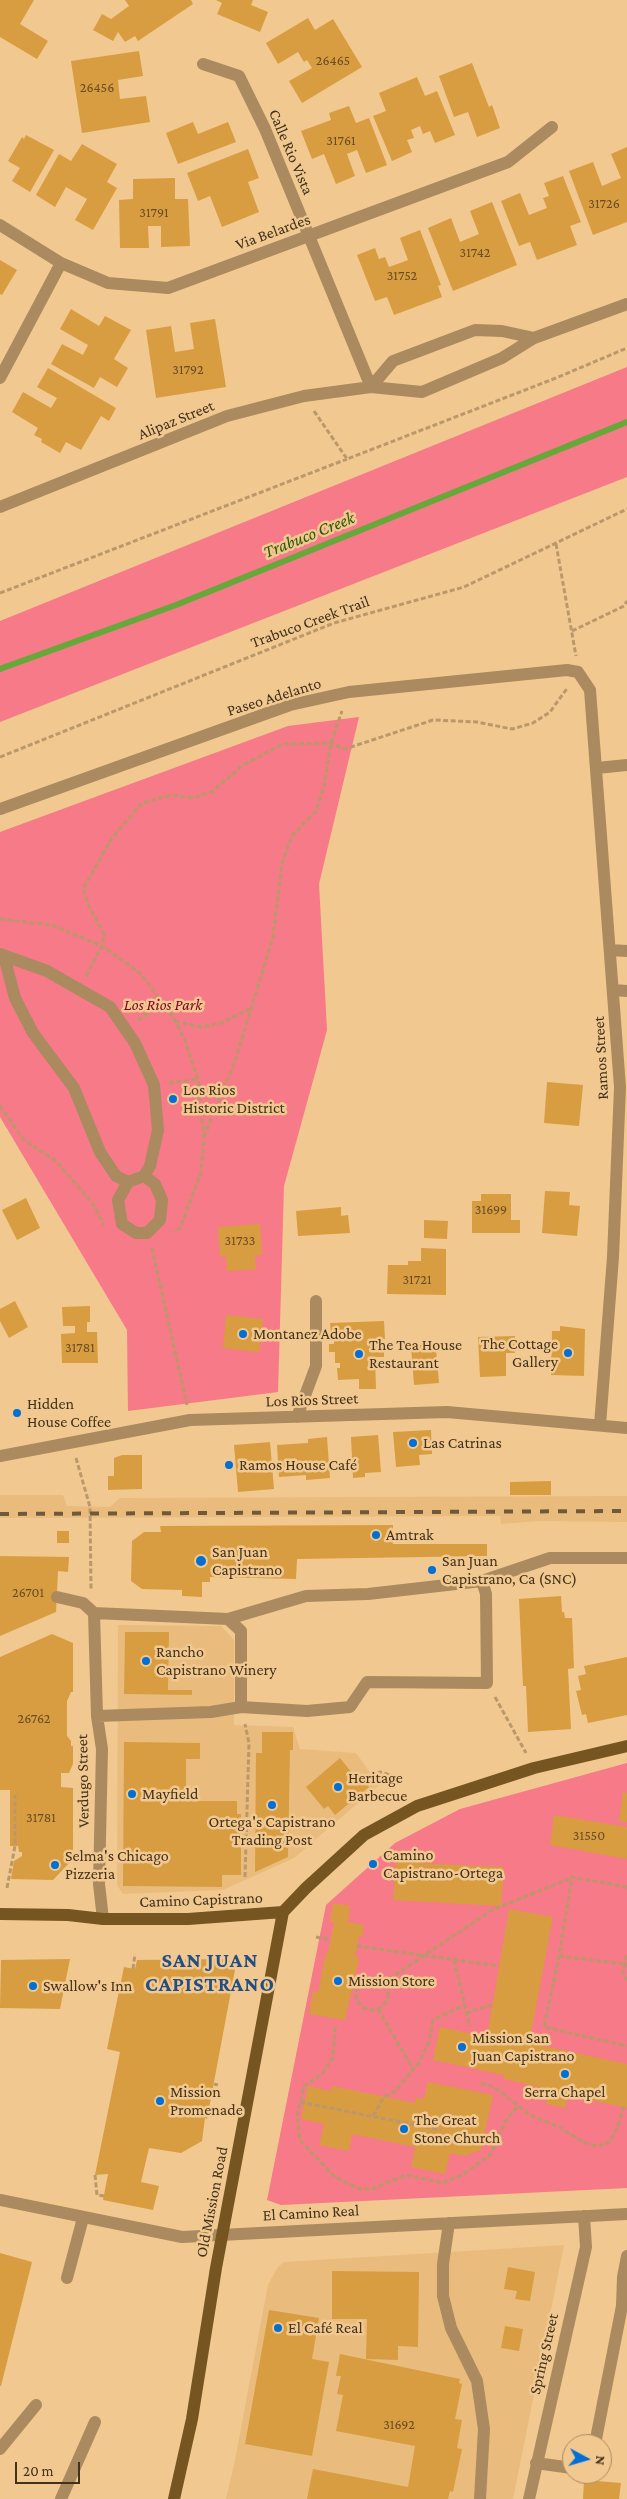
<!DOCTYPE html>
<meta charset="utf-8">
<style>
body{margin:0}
#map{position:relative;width:627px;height:2499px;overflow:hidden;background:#f1c890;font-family:"Crimson Pro",serif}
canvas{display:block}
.north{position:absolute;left:562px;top:2434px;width:50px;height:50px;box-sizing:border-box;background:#f1c890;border:1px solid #ab8c61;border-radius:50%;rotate:96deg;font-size:14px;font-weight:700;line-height:20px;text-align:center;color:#42311b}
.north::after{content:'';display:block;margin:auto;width:18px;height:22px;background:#006fd6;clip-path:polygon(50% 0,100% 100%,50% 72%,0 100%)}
.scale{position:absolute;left:15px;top:2462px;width:65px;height:22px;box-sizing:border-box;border:2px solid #42311b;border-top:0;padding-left:6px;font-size:15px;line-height:18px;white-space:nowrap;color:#42311b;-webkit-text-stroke:4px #f1c890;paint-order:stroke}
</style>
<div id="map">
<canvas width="627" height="2499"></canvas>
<div class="north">N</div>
<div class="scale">20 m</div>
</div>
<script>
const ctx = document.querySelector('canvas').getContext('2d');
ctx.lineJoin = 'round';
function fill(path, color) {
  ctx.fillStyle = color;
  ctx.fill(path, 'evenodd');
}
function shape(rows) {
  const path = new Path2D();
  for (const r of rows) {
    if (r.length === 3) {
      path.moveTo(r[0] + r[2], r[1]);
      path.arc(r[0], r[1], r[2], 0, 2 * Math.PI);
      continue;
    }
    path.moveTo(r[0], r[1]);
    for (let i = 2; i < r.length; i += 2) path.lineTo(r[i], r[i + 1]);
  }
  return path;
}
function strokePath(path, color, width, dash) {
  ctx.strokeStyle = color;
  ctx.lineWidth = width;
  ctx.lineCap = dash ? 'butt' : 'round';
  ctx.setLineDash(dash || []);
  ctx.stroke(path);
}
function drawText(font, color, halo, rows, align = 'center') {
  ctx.font = font + ' "Crimson Pro",serif';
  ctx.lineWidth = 5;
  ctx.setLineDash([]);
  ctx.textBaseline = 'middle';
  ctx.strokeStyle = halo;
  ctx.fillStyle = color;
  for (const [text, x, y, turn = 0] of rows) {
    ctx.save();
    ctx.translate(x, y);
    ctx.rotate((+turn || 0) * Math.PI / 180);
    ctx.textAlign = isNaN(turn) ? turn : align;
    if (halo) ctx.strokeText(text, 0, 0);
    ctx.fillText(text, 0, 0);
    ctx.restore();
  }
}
fill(shape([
 [0,1495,63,1495,67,1506,110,1507,120,1498,627,1496,627,1522,539,1521,501,1524,500,1516,0,1518],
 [118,1625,221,1626,234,1640,234,1725,293,1727,300,1749,356,1753,379,1785,294,1858,223,1890,123,1894,117,1885],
 [564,2245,513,2499,226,2499,235,2460,268,2285,278,2267,284,2262]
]), '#e9bc7d');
fill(shape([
 [627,367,627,477,0,722,0,621],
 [359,717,319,884,327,1030,284,1186,278,1392,128,1411,127,1330,0,1117,0,832,288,726],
 [627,1763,627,2188,281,2205,267,2200,326,1905,395,1843,460,1809]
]), '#f67a87');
strokePath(shape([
 [0,669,176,605,627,422]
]), '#66a839', 6);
fill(shape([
 [0,0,34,0,20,24,48,41,37,59,0,37],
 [125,0,191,0,193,4,138,41,135,36,125,42,118,32,113,41,93,30,102,14,111,19,129,6],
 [216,0,253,0,251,5,268,12,260,32,217,14,222,3],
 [308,18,315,30,333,19,362,67,302,103,289,81,312,68,307,60,304,62,298,52,278,64,266,43],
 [139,51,143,76,118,80,120,99,146,96,150,122,82,133,71,61],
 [472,63,489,107,492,105,500,128,477,137,468,112,454,117,439,76],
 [417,77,425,96,437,91,455,135,435,143,430,131,423,134,420,126,411,130,414,138,407,140,412,152,392,161,373,116,386,111,379,93],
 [349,106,356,123,369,118,387,165,366,173,357,150,347,154,355,176,336,184,324,154,312,159,301,131,331,120,329,113],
 [193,122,198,134,228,122,236,142,178,164,166,133],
 [26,135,54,150,30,192,12,181,20,168,8,161,22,137,24,139],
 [82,144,117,164,107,182,117,188,93,230,75,220,87,199,66,187,55,207,36,195,59,154,71,161],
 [627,147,627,222,593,235,569,171,593,162,602,186,621,178,611,154],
 [248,149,259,178,248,182,259,212,222,227,210,196,198,201,187,173],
 [563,176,581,222,570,226,577,245,537,260,530,242,519,246,501,201,520,193,529,215,547,208,543,198,549,196,544,183],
 [175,178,175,199,188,199,190,246,161,247,161,226,148,226,149,248,120,248,119,200,133,199,133,179],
 [492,202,517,265,453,291,428,228,451,218,460,242,479,234,470,211],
 [420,230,441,285,438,286,442,297,394,315,387,297,375,301,357,255,375,248,379,259,385,257,389,267,408,260,400,238],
 [0,260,17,270,2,295,0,294],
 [71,309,99,326,105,316,131,330,114,359,128,368,117,387,100,377,94,388,51,364,62,344,83,355,88,345,60,329],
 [215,319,226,387,156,398,146,330,171,326,175,352,194,349,190,323],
 [48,368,116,408,109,421,101,416,81,450,66,442,60,453,41,442,42,439,34,435,38,428,12,412,23,392,51,408,57,398,37,387],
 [547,1082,583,1085,579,1126,544,1123],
 [545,1191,570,1192,569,1205,580,1206,577,1236,542,1233],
 [481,1194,511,1194,511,1220,520,1220,520,1233,472,1233,472,1201,481,1201],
 [26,1198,40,1228,17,1240,2,1210],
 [341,1207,341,1216,348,1215,350,1233,298,1236,296,1211],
 [424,1220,448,1221,447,1239,424,1238],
 [260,1224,262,1255,255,1255,256,1269,227,1271,226,1256,220,1257,218,1227],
 [421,1248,446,1249,446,1295,387,1294,388,1265,408,1265,408,1261,421,1261],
 [15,1301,28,1327,9,1338,0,1321,0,1309],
 [90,1306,90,1322,87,1322,87,1332,97,1332,98,1363,62,1363,61,1334,75,1333,75,1326,63,1326,62,1307],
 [226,1315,263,1319,259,1352,223,1348],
 [384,1321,385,1339,375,1339,375,1345,384,1344,384,1357,375,1357,376,1389,359,1389,359,1379,338,1380,337,1368,340,1368,340,1363,335,1363,335,1352,329,1352,329,1344,334,1344,334,1333,331,1333,330,1323],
 [560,1326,585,1329,584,1376,551,1375,552,1331,560,1331],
 [515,1336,515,1353,506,1353,506,1376,480,1377,478,1337],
 [421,1345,421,1350,436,1349,439,1383,414,1385,411,1346],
 [431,1430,432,1454,419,1455,420,1465,396,1467,393,1432],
 [378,1435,381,1472,365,1473,365,1477,353,1478,351,1437],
 [327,1437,330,1478,306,1480,306,1475,279,1477,277,1445,308,1443,308,1439],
 [270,1442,274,1489,238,1492,234,1445],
 [122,1455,142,1455,142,1489,108,1490,108,1476,114,1476,114,1458],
 [551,1481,551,1495,510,1495,510,1482],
 [393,1525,393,1544,487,1544,487,1556,297,1559,296,1579,210,1577,210,1582,202,1582,202,1597,182,1596,182,1590,142,1589,131,1581,132,1541,144,1532,161,1532,160,1526],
 [57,1531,69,1531,69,1543,57,1543],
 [0,1556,69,1557,68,1572,58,1571,56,1612,0,1636],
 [561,1596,562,1612,564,1612,565,1618,572,1618,574,1668,568,1669,571,1729,528,1732,526,1686,523,1686,519,1599],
 [125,1632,169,1632,168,1690,192,1690,192,1695,124,1694],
 [52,1634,73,1643,73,1692,71,1692,67,1701,67,1736,71,1741,71,1746,73,1746,73,1764,69,1773,61,1773,61,1787,73,1788,73,1859,53,1880,11,1879,14,1861,22,1856,22,1852,19,1852,18,1846,10,1846,10,1790,0,1790,0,1657],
 [627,1657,627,1715,588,1723,586,1714,582,1715,576,1691,581,1690,578,1676,586,1674,584,1666],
 [262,1732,293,1732,293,1750,290,1750,288,1857,255,1872,256,1753,262,1753],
 [124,1742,200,1743,200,1759,186,1759,186,1801,237,1801,237,1814,241,1814,241,1875,222,1875,222,1887,123,1886],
 [340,1758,356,1778,360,1775,369,1787,335,1815,328,1806,324,1809,306,1787],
 [623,1792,627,1793,627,1822,619,1821],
 [554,1815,627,1827,627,1859,550,1845],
 [396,1862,504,1867,501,1906,393,1900],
 [333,1903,350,1906,348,1922,364,1925,362,1937,359,1936,355,1957,359,1957,345,2020,309,2014,313,1991,318,1992,326,1952,328,1953,334,1922,330,1922],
 [509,1909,553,1917,529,2043,627,2064,627,2108,568,2095,565,2108,546,2104,549,2092,541,2091,542,2088,504,2079,504,2075,433,2060,440,2027,487,2037],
 [70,1959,60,2009,0,2008,1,1960],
 [226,1959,233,1962,235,1970,207,2119,205,2118,202,2141,181,2153,149,2148,141,2182,159,2186,153,2210,103,2200,108,2174,95,2175,120,2052,107,2049,124,1967,135,1969,137,1960],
 [428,2082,493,2095,481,2150,464,2156,450,2153,445,2174,411,2167,415,2147,352,2134,349,2151,319,2145,324,2124,301,2119,308,2086,331,2091,332,2086,415,2103,416,2097,424,2099],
 [0,2253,32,2262,1,2386,0,2386],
 [508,2267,535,2272,530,2301,515,2299,517,2291,504,2289],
 [332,2271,419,2272,418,2347,398,2346,398,2360,366,2359,367,2319,332,2319],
 [269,2310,319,2318,312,2359,329,2362,312,2456,245,2444],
 [505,2326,523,2329,519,2351,501,2348],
 [340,2354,460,2379,459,2383,462,2384,455,2419,462,2420,457,2448,462,2449,453,2492,450,2491,448,2499,307,2499,313,2469,408,2487,415,2446,336,2431,343,2395,337,2394,341,2376,336,2376],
 [584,2480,621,2483,619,2499,583,2499]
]), '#d89d41');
strokePath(shape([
 [314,411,347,459,556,378,627,348],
 [556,544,576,656],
 [0,593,347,459],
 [572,631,624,606,627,601],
 [0,757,334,623,464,587,627,509],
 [0,919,52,925,102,946,141,974,175,1020,185,1041,198,1079,204,1138,201,1173,180,1228,173,1232],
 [86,976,102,946,104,935,89,906,83,889,112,838,142,803,172,795,193,798,213,791,243,765,283,744,331,743,345,749,433,720,477,722,512,729,533,723,550,712,568,687],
 [138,1020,163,1004],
 [175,1021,201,1027,221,1023,250,1009],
 [169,1083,198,1079],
 [0,1106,24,1140,56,1161,93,1204,104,1225],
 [204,1137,235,1061,273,937,282,863,292,836,316,811,324,787,331,743,342,711],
 [152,1248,187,1405],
 [76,1458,90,1507,91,1589],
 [495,1697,526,1753],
 [365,1782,380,1772,397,1777],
 [322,1825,325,1829],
 [245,1877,249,1743,245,1724],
 [627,1887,572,1877,559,1956,544,2027,627,2046],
 [7,1888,15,1846,15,1795],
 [316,1937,331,1940],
 [357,1946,499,1966],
 [627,1955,623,1974,627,1980],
 [559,1956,624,1964],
 [454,1960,470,2027],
 [133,1969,135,1954],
 [372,1994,16],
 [383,1983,492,1910,571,1878],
 [378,2009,413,2069],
 [466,2013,492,2005],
 [335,2027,333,2057,322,2074,304,2086,297,2116,300,2140,335,2177,360,2189,372,2189,406,2175,443,2183,464,2174,491,2154,505,2122,518,2106],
 [481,2083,494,2087,530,2115,559,2127,583,2142,596,2146,608,2143,615,2133,624,2107],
 [214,2084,218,2085],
 [300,2102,441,2130],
 [373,2116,384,2097,395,2091,418,2064,429,2042,433,2020,464,2005],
 [95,2175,97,2195,104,2196]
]), '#ba986b', 3, [5, 2.5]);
strokePath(shape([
 [203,64,239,76,265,129,371,387],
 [0,225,61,263,108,283,168,288,508,162,552,127],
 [0,378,61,263],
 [371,387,393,361,475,330,502,331,534,338],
 [0,507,227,416,304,396,371,387,422,392,502,358,534,338,627,304],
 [597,768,627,765],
 [0,809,290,705,349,692,567,670,578,672,590,690,620,1087,613,1257,600,1425],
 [610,950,627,951],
 [0,954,47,971,110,1007,135,1043,154,1085,158,1130,150,1166,144,1176,128,1182,116,1176,100,1152,74,1088,33,1033,15,998,4,956],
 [614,990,627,991],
 [128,1182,118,1200,122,1224,136,1233,147,1233,160,1220,162,1200,155,1184,144,1176],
 [297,1417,316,1366,316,1301],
 [0,1456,190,1420,447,1412,627,1428],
 [57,1597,83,1603,94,1613,228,1619,306,1596,368,1594,482,1581,550,1558,627,1558],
 [94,1613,97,1716,102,1749,99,1884,103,1919],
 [228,1619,241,1631,241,1707],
 [97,1716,211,1712,241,1707,307,1711,350,1707,367,1682,487,1683,486,1594,482,1581],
 [0,2200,182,2237,627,2214],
 [449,2223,443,2264,443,2296,451,2328,477,2381,484,2429,480,2499],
 [67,2278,83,2218],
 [595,2444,622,2306,623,2277,627,2256],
 [0,2449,36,2405],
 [536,2463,572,2468],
 [61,2499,95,2422],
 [529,2499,586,2247,584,2216]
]), '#aa8a5e', 12);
strokePath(shape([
 [0,1914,68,1915,103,1919,188,1919,283,1912,306,1888,364,1835,417,1806,534,1768,627,1746],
 [174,2499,192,2419,216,2268,283,1912]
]), '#775521', 12);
strokePath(shape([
 [0,1514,627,1511]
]), '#70593a', 4, [9, 9]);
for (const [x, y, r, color] of [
 [173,1099,5,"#006fd6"],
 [243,1334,5,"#006fd6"],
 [568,1353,5,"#006fd6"],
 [359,1354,5,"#006fd6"],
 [17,1413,5,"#006fd6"],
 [413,1443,5,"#006fd6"],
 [229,1465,5,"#006fd6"],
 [376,1535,5,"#006fd6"],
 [201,1561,6,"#006fd6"],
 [432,1570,5,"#006fd6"],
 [146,1661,5,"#006fd6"],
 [338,1787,5,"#006fd6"],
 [132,1794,5,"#006fd6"],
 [272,1805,5,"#006fd6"],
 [373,1864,5,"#006fd6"],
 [55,1865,5,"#006fd6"],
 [338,1981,5,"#006fd6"],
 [33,1986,5,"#006fd6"],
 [462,2047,5,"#006fd6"],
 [565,2074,5,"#006fd6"],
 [160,2101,5,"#006fd6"],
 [404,2129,5,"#006fd6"],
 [278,2328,5,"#006fd6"]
]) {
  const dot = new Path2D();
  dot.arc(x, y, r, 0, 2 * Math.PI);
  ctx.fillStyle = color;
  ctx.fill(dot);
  strokePath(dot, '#f1c890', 2);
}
drawText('14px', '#684c24', null, [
 ["26465",333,61],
 ["26456",97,88],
 ["31761",341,141],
 ["31726",604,204],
 ["31791",154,213],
 ["31742",475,253],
 ["31752",402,276],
 ["31792",188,370],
 ["31699",491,1210],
 ["31733",240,1241],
 ["31721",417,1280],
 ["31781",80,1348],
 ["26701",28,1593],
 ["26762",34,1719],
 ["31781",41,1818],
 ["31550",589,1836],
 ["31692",399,2425]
]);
drawText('16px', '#42311b', '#f1c890', [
 ["Calle Rio Vista",291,152,67],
 ["Via Belardes",273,232,-20],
 ["Alipaz Street",176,420,-22],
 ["Trabuco Creek Trail",310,622,-20],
 ["Paseo Adelanto",274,697,-17],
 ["Ramos Street",601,1058,-93],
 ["Los Rios Street",312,1400,-2],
 ["Verdugo Street",83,1781,-91],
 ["Camino Capistrano",201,1900,-2],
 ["Old Mission Road",212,2202,-79],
 ["El Camino Real",311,2213,-3],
 ["Spring Street",544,2354,-77]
]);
drawText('italic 16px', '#810429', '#f1c890', [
 ["Los Rios Park",163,1005]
]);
drawText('16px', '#42311b', '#f1c890', [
 ["Los Rios",183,1090],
 ["Historic District",183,1108],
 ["Montanez Adobe",253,1334],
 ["The Cottage",558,1344,"right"],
 ["Gallery",558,1362,"right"],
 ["The Tea House",369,1345],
 ["Restaurant",369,1363],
 ["Hidden",27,1404],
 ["House Coffee",27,1422],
 ["Las Catrinas",423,1443],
 ["Ramos House Café",239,1465],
 ["Amtrak",386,1535],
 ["San Juan",212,1552],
 ["Capistrano",212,1570],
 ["San Juan",442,1561],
 ["Capistrano, Ca (SNC)",442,1579],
 ["Rancho",156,1652],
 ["Capistrano Winery",156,1670],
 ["Heritage",348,1778],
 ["Barbecue",348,1796],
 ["Mayfield",142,1794],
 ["Ortega's Capistrano",272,1822,"center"],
 ["Trading Post",272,1840,"center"],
 ["Camino",383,1855],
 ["Capistrano-Ortega",383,1873],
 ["Selma's Chicago",65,1856],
 ["Pizzeria",65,1874],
 ["Mission Store",348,1981],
 ["Swallow's Inn",43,1986],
 ["Mission San",472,2038],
 ["Juan Capistrano",472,2056],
 ["Mission",170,2092],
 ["Promenade",170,2110],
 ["Serra Chapel",565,2092,"center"],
 ["The Great",414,2120],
 ["Stone Church",414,2138],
 ["El Café Real",288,2328]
], 'left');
drawText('italic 18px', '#2d5709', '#f1c890', [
 ["Trabuco Creek",309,535,-22]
]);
ctx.letterSpacing = '1px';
drawText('bold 21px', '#234e83', '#f1c890', [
 ["SAN JUAN",210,1961],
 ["CAPISTRANO",210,1985]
]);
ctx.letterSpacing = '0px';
</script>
